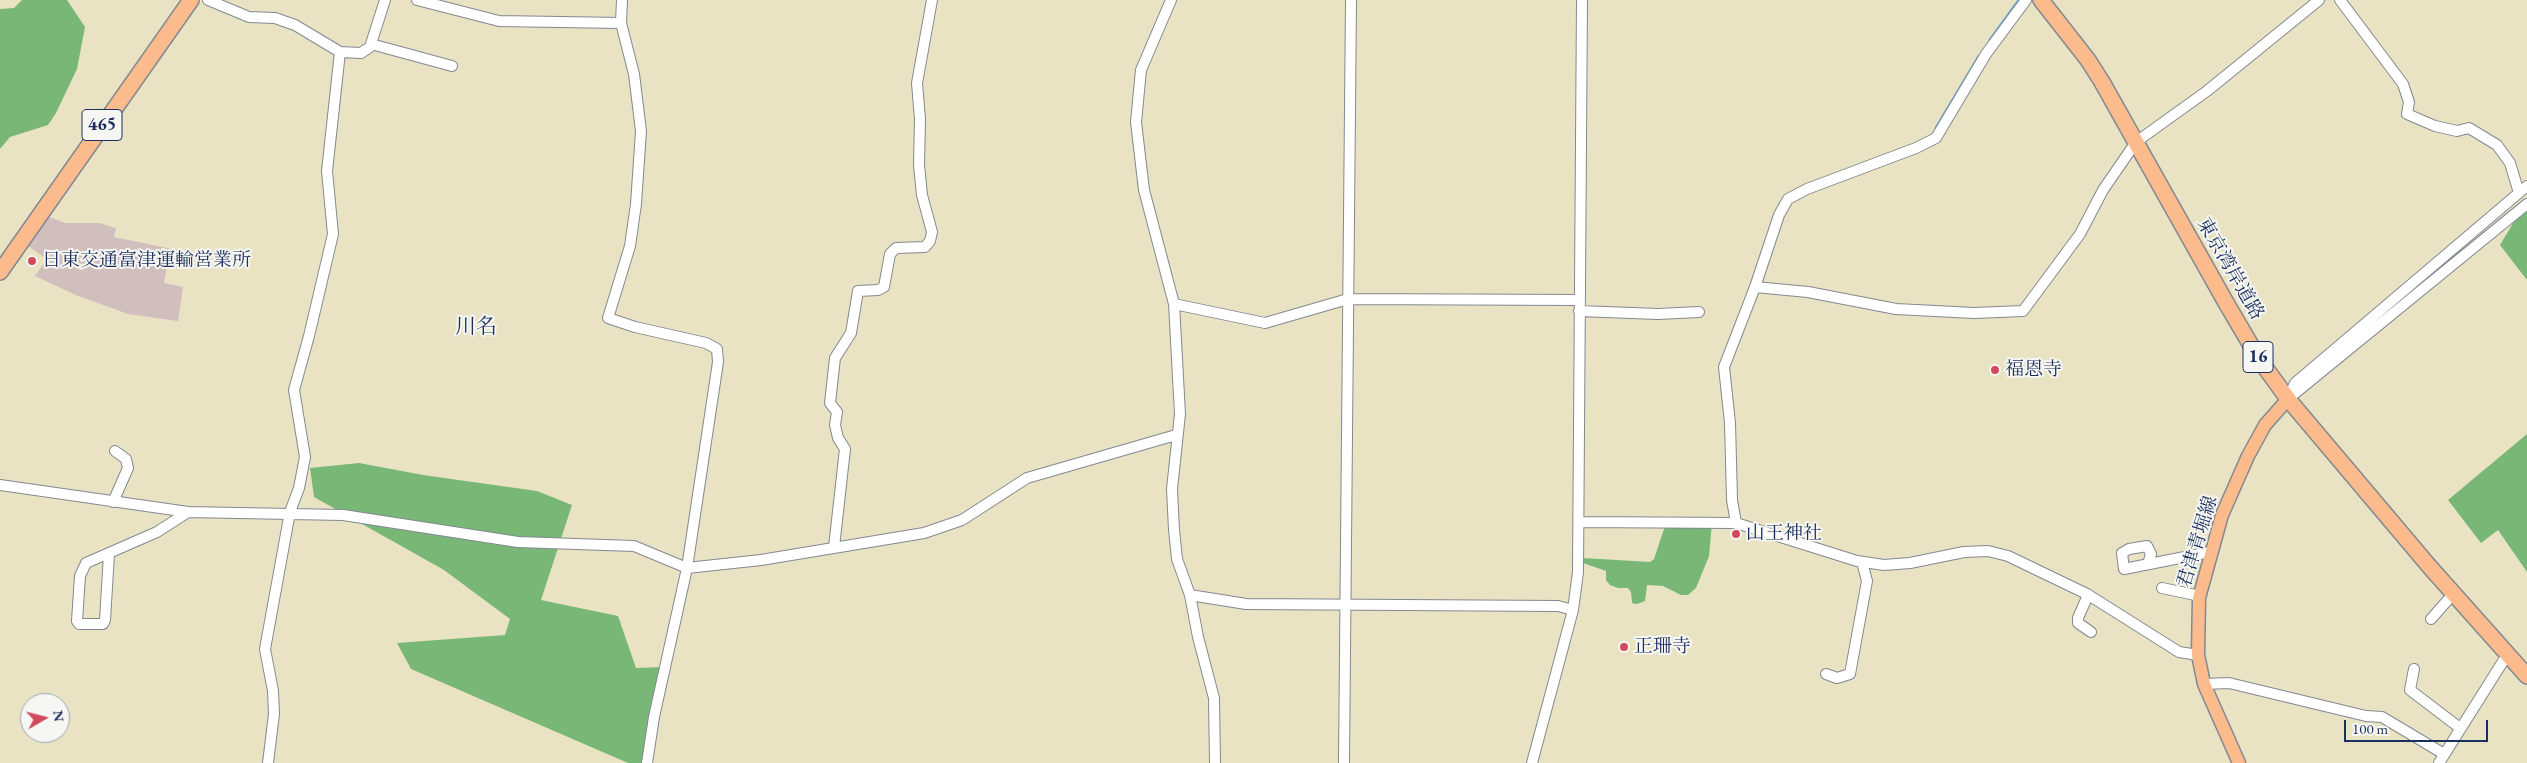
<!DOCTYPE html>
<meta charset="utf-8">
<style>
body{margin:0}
#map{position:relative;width:2527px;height:763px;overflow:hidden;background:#e9e3c4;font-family:"EB Garamond",serif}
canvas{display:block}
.north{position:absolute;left:20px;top:693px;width:50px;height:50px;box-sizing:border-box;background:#f6f6f2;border:1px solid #9ea6b7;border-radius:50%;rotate:82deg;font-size:14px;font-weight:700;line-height:20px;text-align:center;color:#1b2f5e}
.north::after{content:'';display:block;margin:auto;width:18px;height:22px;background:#d1495b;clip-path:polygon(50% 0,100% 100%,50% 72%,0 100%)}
.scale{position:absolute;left:2344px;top:720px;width:144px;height:22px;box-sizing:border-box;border:2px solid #1b2f5e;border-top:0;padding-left:6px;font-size:15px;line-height:18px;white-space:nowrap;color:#1b2f5e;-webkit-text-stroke:4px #f6f6f2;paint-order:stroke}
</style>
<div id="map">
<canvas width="2527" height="763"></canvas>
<div class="north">N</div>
<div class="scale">100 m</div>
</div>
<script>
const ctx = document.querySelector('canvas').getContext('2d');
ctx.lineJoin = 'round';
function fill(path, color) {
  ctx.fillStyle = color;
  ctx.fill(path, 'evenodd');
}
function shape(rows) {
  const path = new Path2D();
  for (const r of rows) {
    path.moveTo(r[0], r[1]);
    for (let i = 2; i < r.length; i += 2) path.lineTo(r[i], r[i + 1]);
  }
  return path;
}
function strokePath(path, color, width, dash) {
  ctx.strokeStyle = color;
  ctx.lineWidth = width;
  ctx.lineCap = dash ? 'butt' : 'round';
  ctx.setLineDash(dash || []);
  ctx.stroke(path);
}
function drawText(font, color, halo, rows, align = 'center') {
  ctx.font = font + ' "EB Garamond","Noto Serif JP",serif';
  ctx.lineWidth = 4;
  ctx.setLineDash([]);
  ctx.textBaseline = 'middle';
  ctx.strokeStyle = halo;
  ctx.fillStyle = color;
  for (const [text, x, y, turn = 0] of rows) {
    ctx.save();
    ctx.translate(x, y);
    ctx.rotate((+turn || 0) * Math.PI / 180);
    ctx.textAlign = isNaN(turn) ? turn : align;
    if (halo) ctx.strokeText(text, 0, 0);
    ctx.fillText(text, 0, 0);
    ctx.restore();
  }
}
fill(shape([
 [49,217,65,223,99,223,116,228,114,237,177,250,173,267,167,266,164,283,183,287,178,321,128,314,76,295,35,276,47,259,28,246]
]), '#d1bfbd');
fill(shape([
 [22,0,67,0,85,27,77,69,56,113,48,125,10,137,0,149,0,9,14,8],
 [2527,200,2527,280,2500,245],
 [2527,434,2527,572,2498,530,2481,543,2448,500],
 [359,463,423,475,537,491,572,505,541,600,618,616,636,668,663,667,643,763,628,763,411,669,397,643,505,635,510,619,444,570,314,497,310,468],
 [1676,518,1689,518,1712,523,1709,556,1696,588,1688,595,1681,595,1663,586,1647,585,1645,601,1637,604,1632,603,1631,592,1628,588,1618,588,1610,585,1606,580,1606,571,1583,563,1583,558,1650,562,1654,559,1665,526]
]), '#79b777');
strokePath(shape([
 [1990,40,2019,0],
 [1936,128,1979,56]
]), '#6eade1', 3);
const minor = shape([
 [208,0,249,17,275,18,295,25,340,52,361,53,370,47,385,0],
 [417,0,499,21,621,23],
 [622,0,621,23,634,74,641,131,636,204,630,246,608,318,635,327,706,343,717,349,718,362,687,568,654,717,647,763],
 [1171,0,1141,70,1136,122,1144,190,1174,304,1180,414,1172,489,1174,530,1177,559,1190,595,1198,637,1214,698,1215,763],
 [2340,0,2403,84,2409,102,2407,114,2435,126,2457,131,2469,128,2497,145,2510,163,2519,193],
 [371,44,452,66],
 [2527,186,2295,383,2288,399,2527,204],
 [1755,287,1808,292,1896,309,1974,313,2023,311,2080,234,2103,190,2136,142,2207,91,2319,0],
 [1174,304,1265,323,1348,299,1579,300],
 [1579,311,1658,314,1699,312],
 [0,485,188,512,343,515,518,542,634,546,687,568,761,560,924,533,962,520,1027,478,1176,435],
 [113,502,128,468,126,459,115,451],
 [1580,522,1736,523,1857,561,1884,565,1910,563,1964,552,1988,551,2008,556,2087,594,2179,652,2198,655],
 [1736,523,1732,500,1730,423,1724,367,1755,287,1779,215,1788,199,1807,189,1916,148,1936,138,1986,54,2026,0],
 [834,547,845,449,838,438,835,425,837,412,830,403,835,358,851,333,858,291,878,290,884,287,890,254,896,248,925,247,930,241,932,232,922,195,919,165,920,119,917,83,932,0],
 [109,554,105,620,103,624,79,624,77,621,80,576,86,563,157,532,188,512],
 [2148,564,2151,554,2147,546,2129,549,2122,553,2124,569,2210,552],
 [2162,588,2200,596],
 [1190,595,1246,604,1558,606,1573,610],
 [2088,595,2078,618,2078,623,2091,632],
 [2431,619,2454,593],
 [2414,669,2410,690,2460,728],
 [1826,674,1837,678,1850,674,1867,581,1862,562],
 [2204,684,2229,683,2366,716,2382,717,2444,754],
 [268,763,274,714,273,691,265,649,290,512,299,488,305,457,294,390,309,336,333,234,327,171,340,52],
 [1344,763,1351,0],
 [1532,763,1573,610,1578,572,1582,0],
 [2439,763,2507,655]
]);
const major = shape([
 [2239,763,2204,684,2198,655,2199,598,2222,515,2248,456,2265,425,2288,399]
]);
const highway = shape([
 [2041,0,2088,60,2102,82,2225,301,2259,359,2288,399,2429,566,2527,676],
 [0,272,191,0]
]);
strokePath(minor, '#828991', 12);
strokePath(major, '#828991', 15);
strokePath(highway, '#828991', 18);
strokePath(minor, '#fff', 10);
strokePath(major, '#fbbb8d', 12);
strokePath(highway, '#fbbb8d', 15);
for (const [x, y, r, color] of [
 [32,261,5,"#d1495b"],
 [1995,370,5,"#d1495b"],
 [1736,534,5,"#d1495b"],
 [1624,647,5,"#d1495b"]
]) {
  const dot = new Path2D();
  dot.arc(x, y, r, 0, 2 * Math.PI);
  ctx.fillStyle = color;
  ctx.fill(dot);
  strokePath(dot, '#f6f6f2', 2);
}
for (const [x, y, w] of [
 [102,125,40],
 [2258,357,30]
]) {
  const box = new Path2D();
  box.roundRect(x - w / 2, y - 15.5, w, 31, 4);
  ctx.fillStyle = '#f6f6f2';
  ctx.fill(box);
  strokePath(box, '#1b2f5e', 1);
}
drawText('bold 18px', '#1b2f5e', null, [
 ["465",102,125],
 ["16",2258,357]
]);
drawText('19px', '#1b2f5e', '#f6f6f2', [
 ["日東交通富津運輸営業所",42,261],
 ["福恩寺",2005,370],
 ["山王神社",1746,534],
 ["正珊寺",1634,647]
], 'left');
drawText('19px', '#1b2f5e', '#f6f6f2', [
 ["東京湾岸道路",2230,269,60],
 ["君津青堀線",2198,542,-73]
]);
drawText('21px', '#1b2f5e', '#f6f6f2', [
 ["川名",476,327]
]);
</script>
